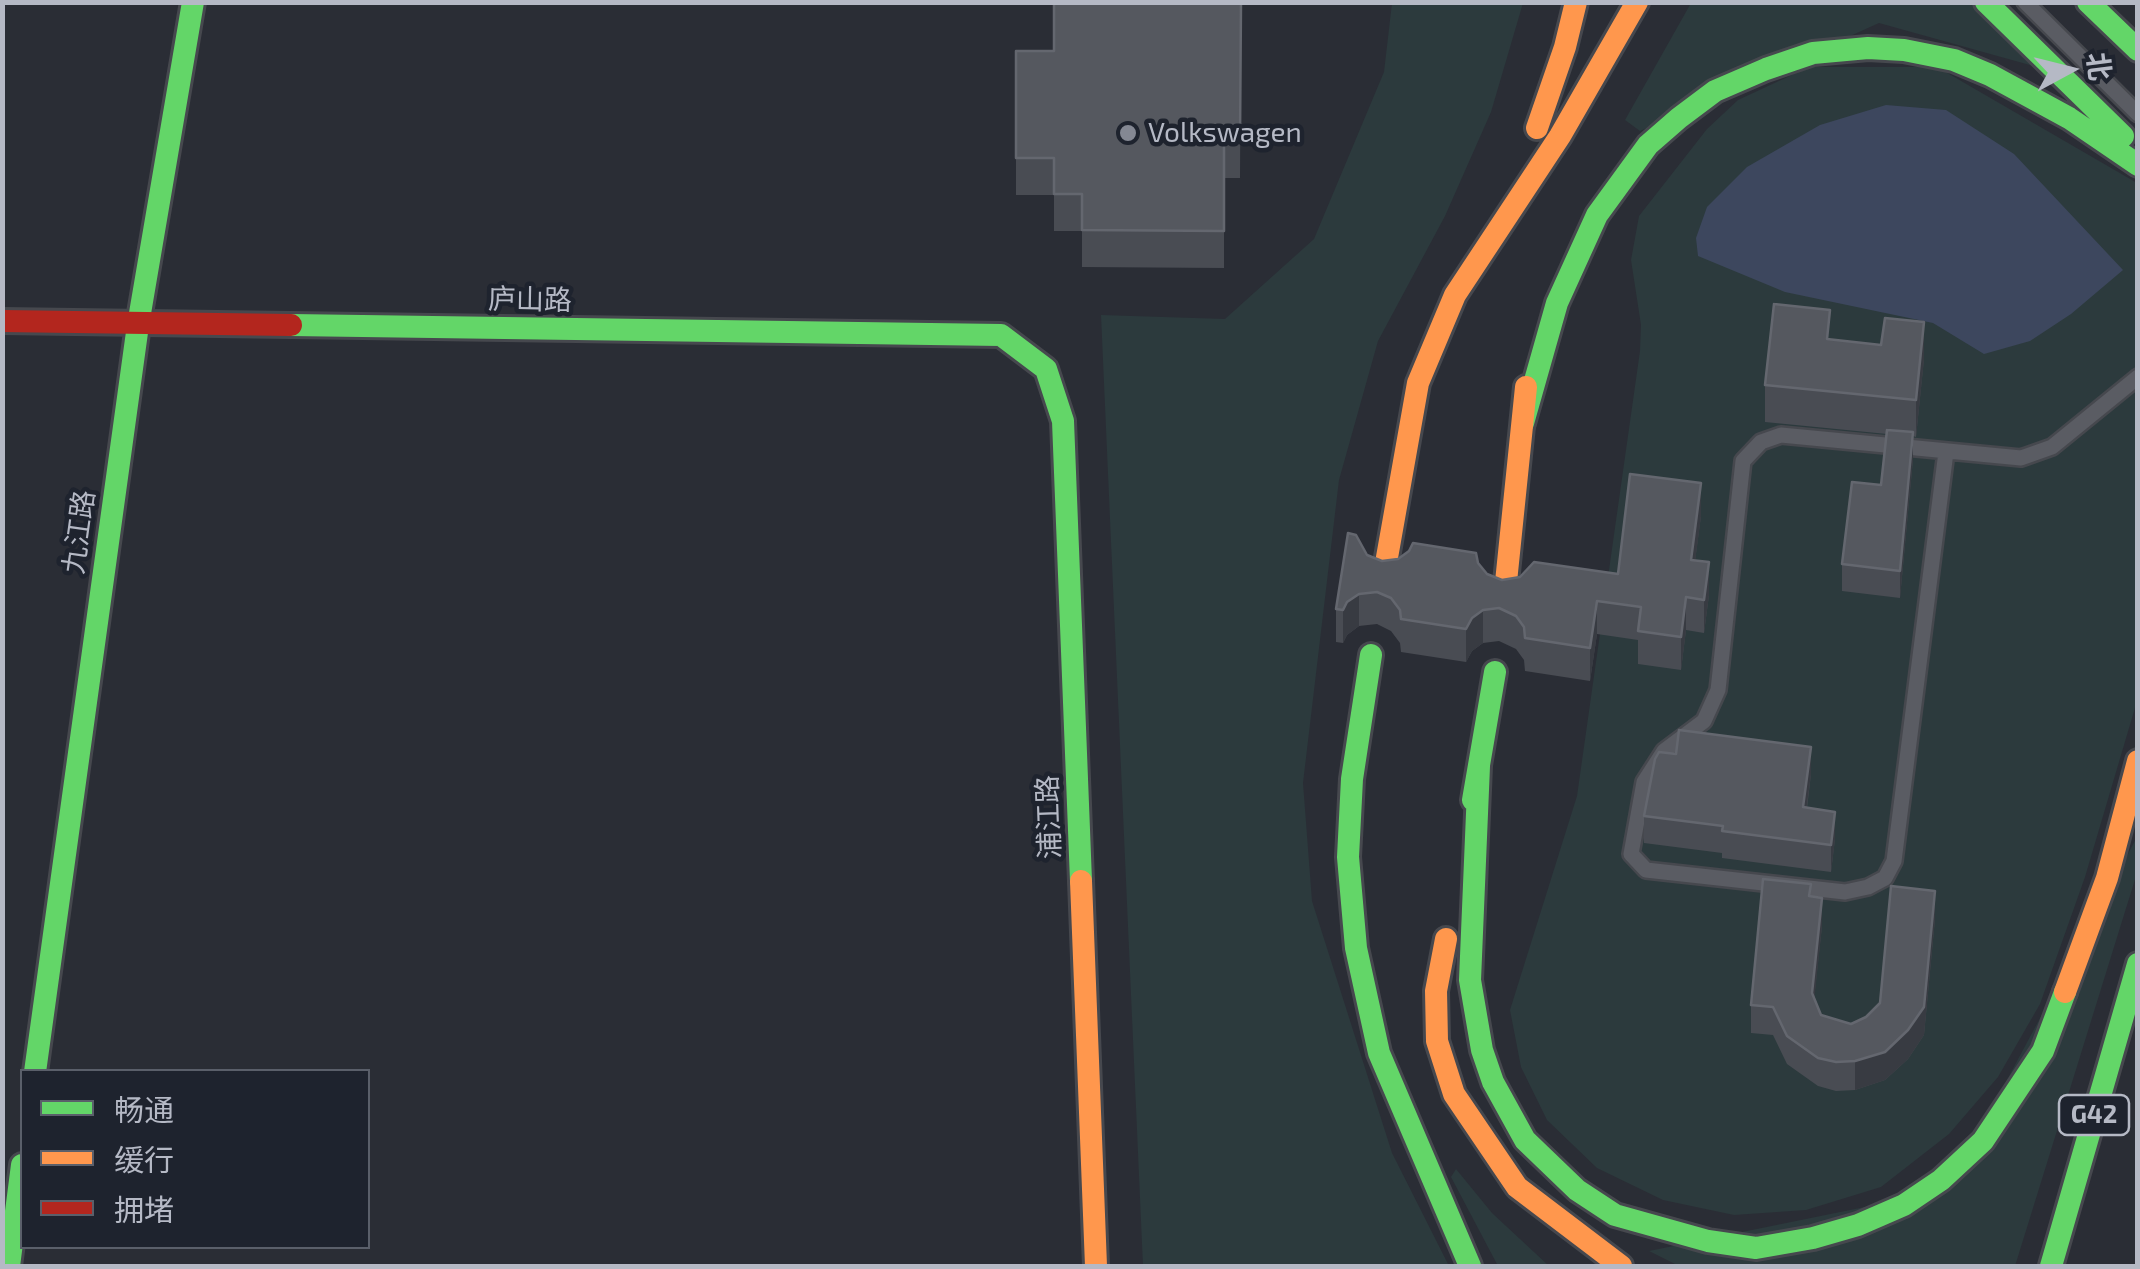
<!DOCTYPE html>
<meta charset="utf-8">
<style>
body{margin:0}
#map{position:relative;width:2140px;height:1269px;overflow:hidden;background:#2a2d35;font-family:"Exo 2","Noto Sans SC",sans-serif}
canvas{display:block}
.frame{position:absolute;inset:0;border:5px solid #b5b9c5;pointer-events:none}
.legend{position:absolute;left:20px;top:1069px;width:350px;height:180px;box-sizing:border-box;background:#1e232e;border:2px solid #5a5f6a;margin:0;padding:12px 18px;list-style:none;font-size:30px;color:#b5b9c5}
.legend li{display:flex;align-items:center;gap:20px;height:50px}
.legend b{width:50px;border:2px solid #5a5f6a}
.north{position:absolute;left:2020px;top:20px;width:100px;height:100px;-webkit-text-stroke:8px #1e232e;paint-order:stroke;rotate:83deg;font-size:28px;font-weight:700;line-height:40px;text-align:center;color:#b5b9c5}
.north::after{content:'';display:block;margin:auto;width:35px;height:45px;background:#b5b9c5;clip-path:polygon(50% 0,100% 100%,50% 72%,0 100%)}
</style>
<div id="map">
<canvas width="2140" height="1269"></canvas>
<div class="frame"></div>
<ul class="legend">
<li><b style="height:12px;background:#63d668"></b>畅通</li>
<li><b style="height:12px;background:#ff974d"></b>缓行</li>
<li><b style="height:12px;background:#b3261e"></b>拥堵</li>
</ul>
<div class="north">北</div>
</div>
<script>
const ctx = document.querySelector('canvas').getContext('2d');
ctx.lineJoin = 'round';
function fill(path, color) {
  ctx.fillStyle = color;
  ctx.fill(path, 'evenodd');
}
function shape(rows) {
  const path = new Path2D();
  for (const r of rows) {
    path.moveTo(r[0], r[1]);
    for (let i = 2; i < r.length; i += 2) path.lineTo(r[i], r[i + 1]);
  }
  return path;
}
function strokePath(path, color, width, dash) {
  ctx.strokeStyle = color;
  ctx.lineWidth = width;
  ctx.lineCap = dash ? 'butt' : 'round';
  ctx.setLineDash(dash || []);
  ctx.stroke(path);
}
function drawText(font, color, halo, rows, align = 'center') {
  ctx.font = font + ' "Exo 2","Noto Sans SC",sans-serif';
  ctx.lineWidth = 9;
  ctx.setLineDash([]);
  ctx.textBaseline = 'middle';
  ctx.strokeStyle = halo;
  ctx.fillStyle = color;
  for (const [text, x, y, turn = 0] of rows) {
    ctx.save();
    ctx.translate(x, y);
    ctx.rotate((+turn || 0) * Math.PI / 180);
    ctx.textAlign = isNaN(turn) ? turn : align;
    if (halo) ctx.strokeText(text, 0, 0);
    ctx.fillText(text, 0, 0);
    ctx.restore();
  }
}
fill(shape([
 [1392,3,1523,3,1491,112,1445,216,1378,341,1339,480,1303,783,1312,901,1392,1153,1449,1266,1143,1266,1101,315,1225,319,1314,239,1384,72],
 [1691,3,1971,3,2037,67,1879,23,1640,131,1625,120],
 [1809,67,1937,67,2137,183,2137,701,2085,877,2040,1004,1998,1077,1949,1134,1881,1187,1806,1210,1734,1215,1663,1200,1597,1168,1547,1120,1521,1067,1510,1010,1577,796,1640,351,1641,325,1631,260,1639,216,1707,129,1738,100],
 [2137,837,2137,873,2015,1266,1679,1266,1649,1251,1948,1190],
 [1456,1169,1492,1213,1549,1266,1498,1266,1451,1177]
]), '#2c3a3d');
fill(shape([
 [1886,105,1946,110,2014,154,2123,270,2071,314,2030,341,1984,354,1933,323,1785,292,1698,256,1696,238,1707,207,1747,167,1820,125]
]), '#3d475e');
const lane = shape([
 [2025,2,2138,114],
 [1946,452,1894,861,1885,878,1868,887,1845,892,1646,870,1631,854,1644,782,1664,751,1704,721,1718,690,1743,461,1761,442,1781,435,2021,458,2052,447,2138,377]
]);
const fast = shape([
 [1986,2,2123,136],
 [2088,2,2138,50],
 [291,325,1001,335,1046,369,1063,421,1081,881],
 [1523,423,1557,303,1597,215,1648,145,1679,118,1715,91,1766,69,1813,53,1868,48,1904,50,1954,60,1990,75,2069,118,2138,165],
 [1371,655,1352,779,1348,857,1356,948,1379,1053,1470,1266],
 [1479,766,1470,980,1482,1050,1493,1082,1525,1140,1577,1190,1615,1215,1708,1241,1756,1248,1813,1238,1858,1225,1904,1205,1941,1180,1983,1141,2043,1051,2065,992],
 [1473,800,1495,672],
 [35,1072,138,325,193,2],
 [9,1266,22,1165],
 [2051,1266,2138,964]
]);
const slow = shape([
 [1537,128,1565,47,1576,2],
 [1386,563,1418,383,1455,295,1560,136,1637,2],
 [1506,582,1526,387],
 [1081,881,1096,1266],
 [1446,939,1436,991,1437,1041,1454,1094,1517,1187,1621,1266],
 [2065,992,2107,878,2138,761]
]);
const jam = shape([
 [2,321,291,325]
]);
strokePath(lane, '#46484e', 20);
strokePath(fast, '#46484e', 28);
strokePath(slow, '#46484e', 28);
strokePath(jam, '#46484e', 28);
strokePath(lane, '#5a5c63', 15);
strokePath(fast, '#63d668', 22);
strokePath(slow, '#ff974d', 22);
strokePath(jam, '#b3261e', 22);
fill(shape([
 [1241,2,1240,178,1224,178,1224,268,1082,267,1082,231,1054,231,1054,195,1016,195,1016,51,1054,51],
 [1830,339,1924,359,1916,437,1913,436,1913,459,1900,598,1842,591,1842,564,1881,485,1887,434,1765,422,1765,385],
 [1701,516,1695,561,1709,595,1704,633,1686,630,1681,670,1638,664,1638,640,1597,634,1590,681,1525,671,1524,660,1516,649,1499,641,1483,643,1472,651,1466,662,1401,652,1400,643,1391,631,1377,624,1359,626,1347,635,1343,643,1336,642,1336,609,1367,555,1382,561,1478,563,1487,574,1502,580,1618,574],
 [1811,774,1807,808,1835,839,1831,872,1722,858,1722,853,1644,843,1644,816],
 [1811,896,1822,926,1814,999,1821,1015,1851,1024,1866,1017,1880,1003,1935,919,1924,1035,1908,1059,1885,1080,1855,1090,1836,1091,1818,1086,1787,1064,1773,1035,1751,1033,1751,1005]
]), '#494c53');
fill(shape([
 [1924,322,1924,359,1916,437,1916,400],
 [1913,432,1913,459,1900,598,1900,571],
 [1701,483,1701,516,1691,593,1691,560],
 [1709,562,1709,595,1704,633,1704,600],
 [1359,594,1359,626,1347,635,1343,643,1343,610,1347,602],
 [1686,597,1686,630,1681,670,1681,637],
 [1597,601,1597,634,1590,681,1590,648],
 [1483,610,1483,643,1472,651,1466,662,1466,629,1472,618],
 [1811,747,1811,774,1803,834,1803,807],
 [1835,812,1835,839,1831,872,1831,845],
 [1935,891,1935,919,1924,1035,1908,1059,1885,1080,1855,1090,1855,1061],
 [1822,898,1822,926,1812,1022,1812,993]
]), '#383b42');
const building = shape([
 [1054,2,1241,2,1240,141,1224,141,1224,231,1082,230,1082,194,1054,194,1054,158,1016,158,1016,51,1054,51,1054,2],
 [1774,304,1830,310,1827,339,1881,345,1885,318,1924,322,1916,400,1765,385,1774,304],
 [1887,430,1913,432,1900,571,1842,564,1852,482,1881,485,1887,430],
 [1630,474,1701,483,1691,560,1709,562,1704,600,1686,597,1681,637,1638,631,1641,607,1597,601,1590,648,1525,638,1524,627,1516,616,1499,608,1483,610,1472,618,1466,629,1401,619,1400,610,1391,598,1377,592,1359,594,1347,602,1343,610,1336,609,1348,533,1356,535,1367,555,1382,561,1398,559,1409,551,1413,543,1476,553,1478,563,1487,574,1502,580,1520,577,1534,562,1618,574,1630,474],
 [1679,730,1811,747,1803,807,1835,812,1831,845,1722,831,1723,826,1644,816,1655,759,1659,752,1676,754,1679,730],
 [1763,879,1811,884,1809,896,1822,898,1812,993,1821,1015,1851,1024,1866,1017,1880,1003,1891,886,1935,891,1924,1007,1908,1030,1885,1052,1855,1061,1836,1062,1818,1058,1787,1036,1773,1007,1751,1005,1763,879]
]);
fill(building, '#55585f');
strokePath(building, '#64676f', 2.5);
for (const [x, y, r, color] of [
 [1128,133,10,"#848893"]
]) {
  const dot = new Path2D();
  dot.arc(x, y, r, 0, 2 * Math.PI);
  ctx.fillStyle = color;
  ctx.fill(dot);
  strokePath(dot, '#1e232e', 4);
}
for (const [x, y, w] of [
 [2094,1115,70]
]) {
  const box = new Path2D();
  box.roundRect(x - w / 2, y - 20, w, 40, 8);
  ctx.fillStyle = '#1e232e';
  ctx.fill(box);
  strokePath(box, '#b5b9c5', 2.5);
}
drawText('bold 25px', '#b5b9c5', null, [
 ["G42",2094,1115]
]);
drawText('28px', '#b5b9c5', '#1e232e', [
 ["Volkswagen",1148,133]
], 'left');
drawText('28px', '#b5b9c5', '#1e232e', [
 ["庐山路",530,300,1],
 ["九江路",79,532,-82],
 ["浦江路",1049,817,-92]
]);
</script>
